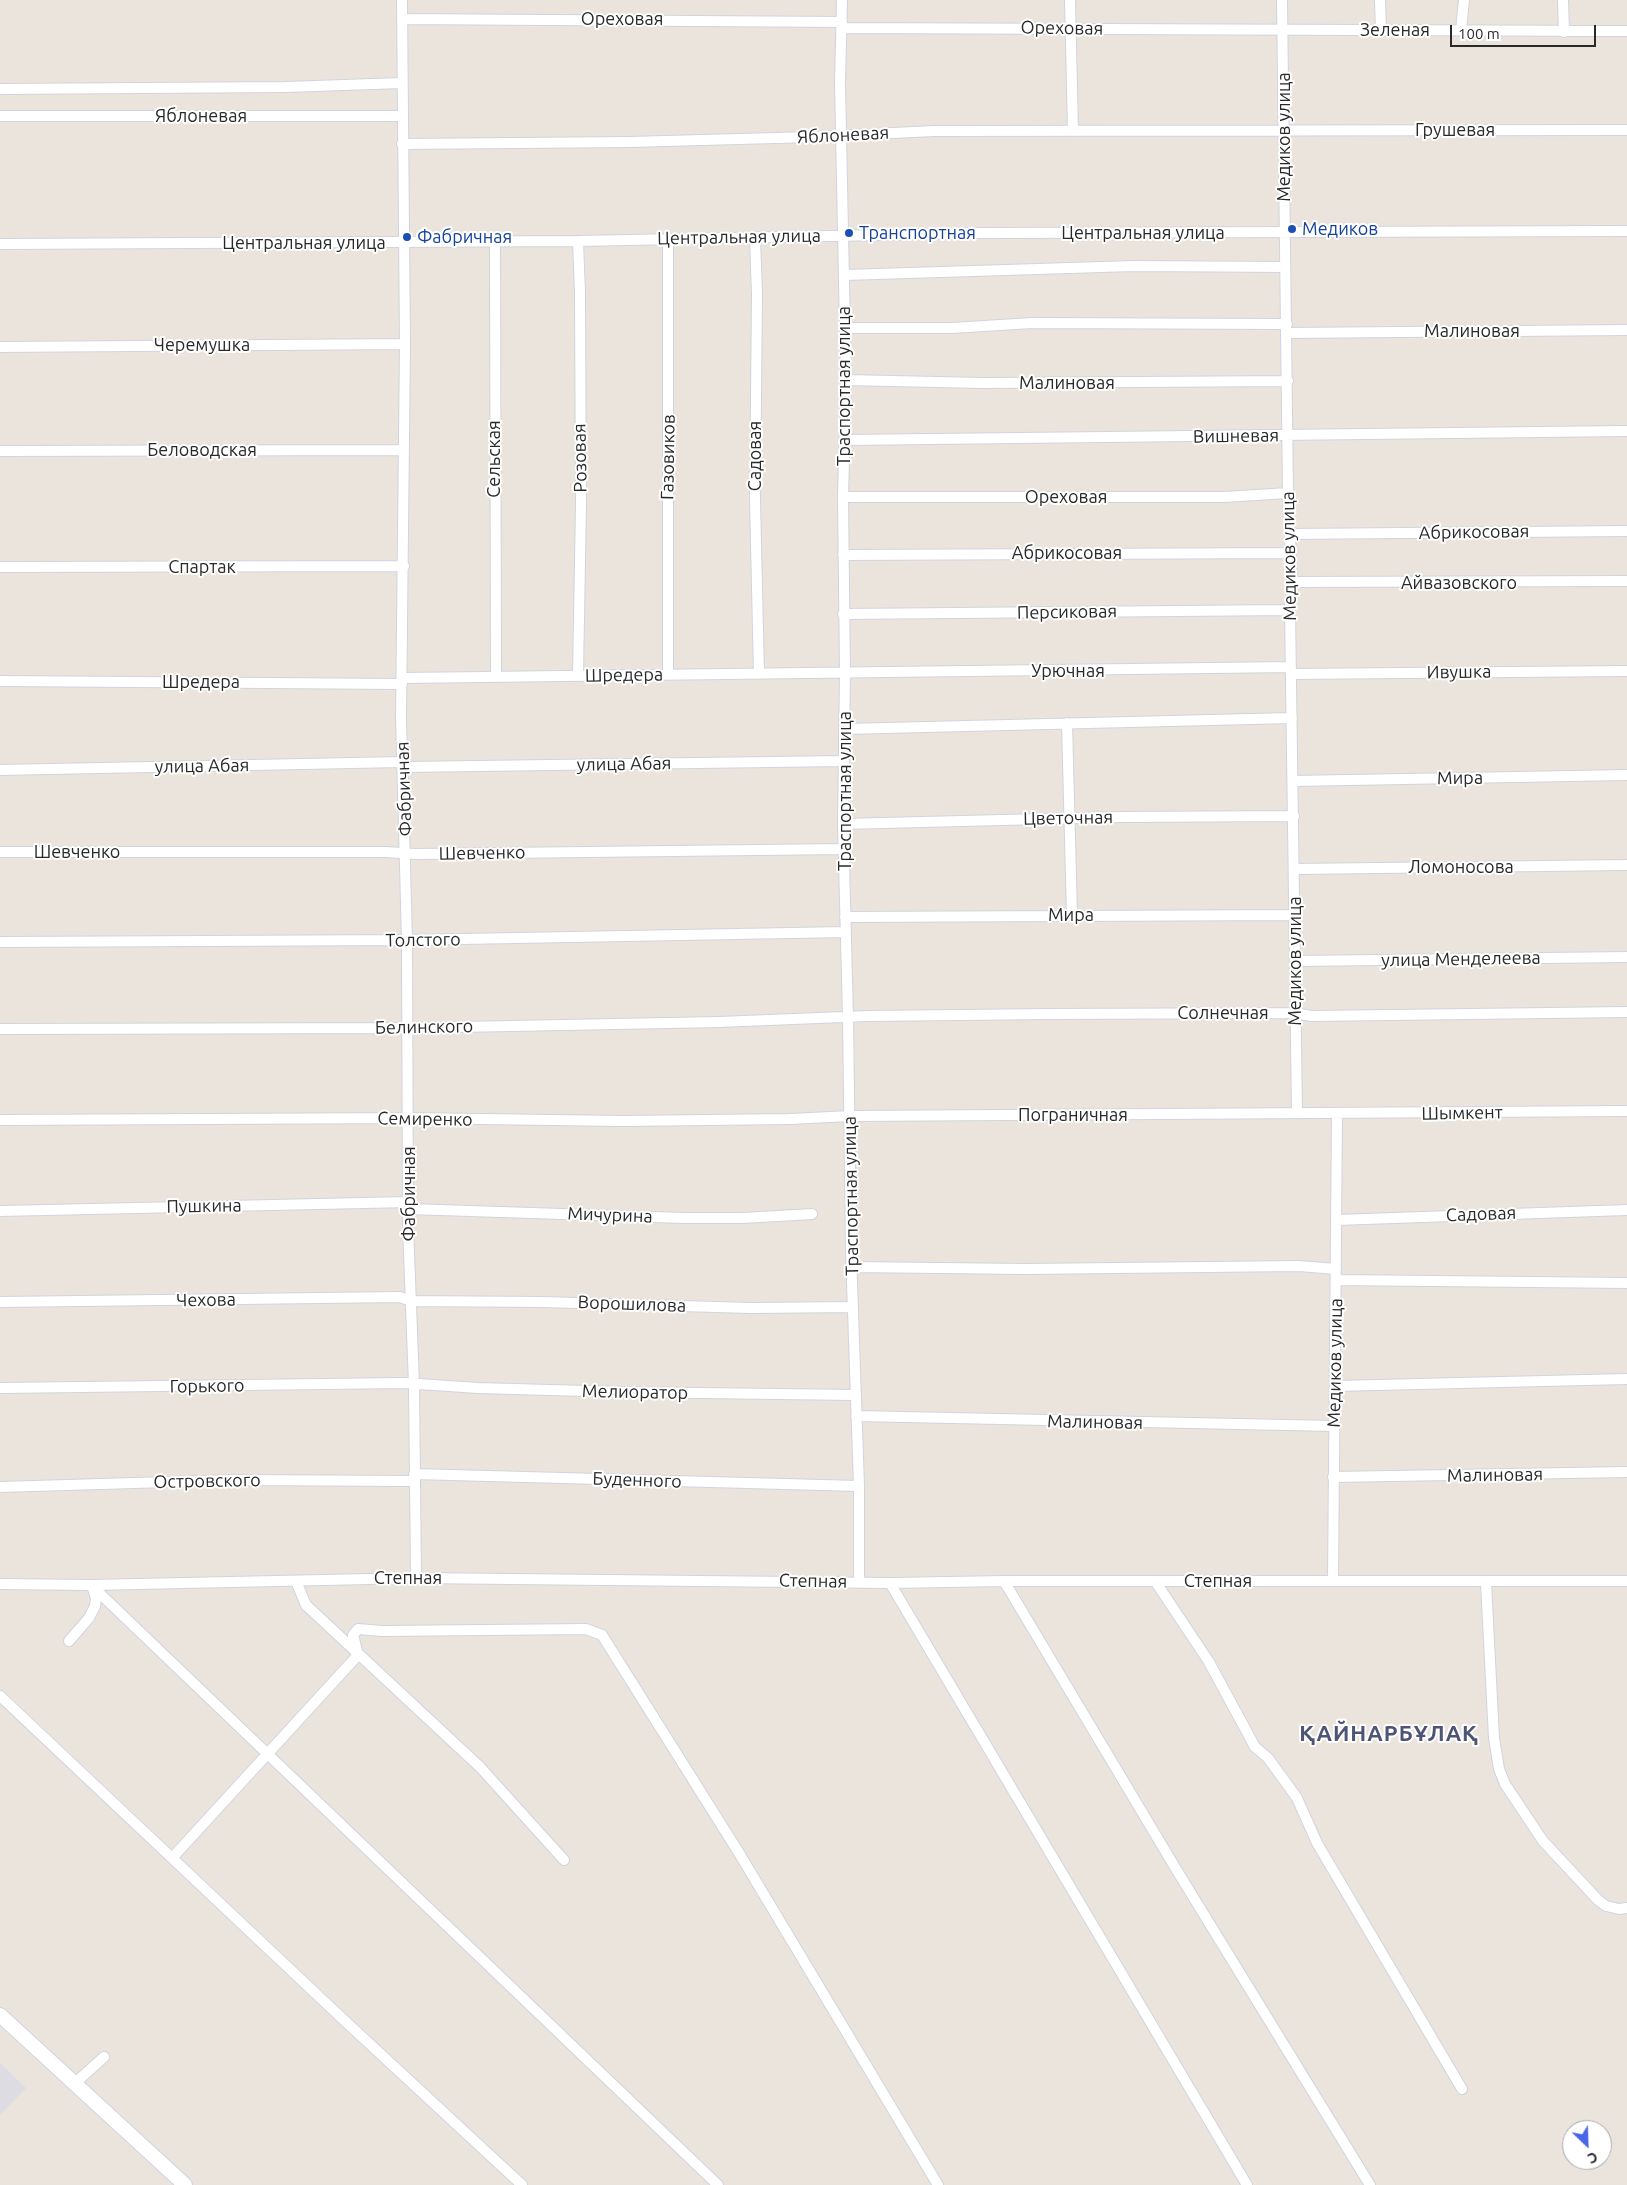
<!DOCTYPE html>
<meta charset="utf-8">
<style>
body{margin:0}
#map{position:relative;width:1627px;height:2185px;overflow:hidden;background:#eae4dc;font-family:Ubuntu,sans-serif}
canvas{display:block}
.north{position:absolute;left:1562px;top:2120px;width:50px;height:50px;box-sizing:border-box;background:#fff;border:1px solid #a9a9a9;border-radius:50%;rotate:156deg;font-size:14px;font-weight:700;line-height:20px;text-align:center;color:#292929}
.north::after{content:'';display:block;margin:auto;width:18px;height:22px;background:#4a65e8;clip-path:polygon(50% 0,100% 100%,50% 72%,0 100%)}
.scale{position:absolute;left:1450px;top:25px;width:146px;height:22px;box-sizing:border-box;border:2px solid #292929;border-top:0;padding-left:6px;font-size:15px;line-height:18px;white-space:nowrap;color:#292929;-webkit-text-stroke:4px #fff;paint-order:stroke}
</style>
<div id="map">
<canvas width="1627" height="2185"></canvas>
<div class="north">С</div>
<div class="scale">100 m</div>
</div>
<script>
const ctx = document.querySelector('canvas').getContext('2d');
ctx.lineJoin = 'round';
function fill(path, color) {
  ctx.fillStyle = color;
  ctx.fill(path, 'evenodd');
}
function shape(rows) {
  const path = new Path2D();
  for (const r of rows) {
    path.moveTo(r[0], r[1]);
    for (let i = 2; i < r.length; i += 2) path.lineTo(r[i], r[i + 1]);
  }
  return path;
}
function strokePath(path, color, width, dash) {
  ctx.strokeStyle = color;
  ctx.lineWidth = width;
  ctx.lineCap = dash ? 'butt' : 'round';
  ctx.setLineDash(dash || []);
  ctx.stroke(path);
}
function drawText(font, color, halo, rows, align = 'center') {
  ctx.font = font + ' Ubuntu,sans-serif';
  ctx.lineWidth = 4;
  ctx.setLineDash([]);
  ctx.textBaseline = 'middle';
  ctx.strokeStyle = halo;
  ctx.fillStyle = color;
  for (const [text, x, y, turn = 0] of rows) {
    ctx.save();
    ctx.translate(x, y);
    ctx.rotate((+turn || 0) * Math.PI / 180);
    ctx.textAlign = isNaN(turn) ? turn : align;
    if (halo) ctx.strokeText(text, 0, 0);
    ctx.fillText(text, 0, 0);
    ctx.restore();
  }
}
fill(shape([
 [0,2063,26,2088,0,2115]
]), '#dedce3');
const street = shape([
 [402,0,405,344,401,718,407,940,408,1226,414,1385,416,1578],
 [842,0,840,83,846,380,843,497,845,672,843,824,848,1017,851,1253,859,1486,859,1582],
 [1070,0,1073,131],
 [1282,0,1288,493,1292,582,1290,610,1297,1113],
 [1380,0,1381,31],
 [1563,0,1564,32],
 [402,19,842,22],
 [842,28,1627,31],
 [1461,30,1464,0],
 [0,89,286,87,402,83],
 [0,116,402,116],
 [402,144,629,142,812,137,934,131,1627,130],
 [668,239,668,674],
 [755,239,757,294,755,500,759,674],
 [578,241,580,293,581,504,578,675],
 [495,242,496,677],
 [0,244,578,241,984,233,1627,231],
 [845,275,1134,266,1285,267],
 [845,328,952,328,1032,323,1287,324],
 [1287,333,1627,330],
 [0,347,405,344],
 [846,380,983,383,1288,381],
 [845,440,1627,431],
 [0,451,404,450],
 [843,497,1224,497,1288,493],
 [1290,534,1627,531],
 [843,555,1290,553],
 [0,567,404,566],
 [1292,582,1627,581],
 [843,614,1290,610],
 [1291,674,1627,671],
 [403,678,1291,667],
 [0,681,402,684],
 [1067,723,1072,915],
 [845,729,1292,718],
 [404,767,844,761],
 [0,770,403,762],
 [1293,781,1627,775],
 [843,824,1121,817,1294,816],
 [0,852,386,852,416,854,844,849],
 [1295,869,1627,865],
 [845,917,1296,915],
 [0,942,407,940,846,932],
 [1295,961,1627,957],
 [0,1029,408,1028,719,1022,868,1016,1049,1014,1295,1013,1311,1016,1627,1012],
 [0,1120,409,1118,623,1121,790,1119,850,1116,1627,1111],
 [409,1209,684,1218,743,1218,812,1214],
 [0,1211,409,1202],
 [1336,1220,1627,1210],
 [852,1267,1025,1269,1299,1266,1336,1269],
 [1336,1280,1627,1283],
 [0,1302,400,1297,411,1301,542,1302,751,1308,853,1307],
 [1335,1386,1627,1379],
 [0,1388,404,1383,478,1388,622,1392,856,1395],
 [856,1416,1334,1426],
 [414,1474,859,1486],
 [1333,1477,1627,1472],
 [0,1487,235,1480,414,1481],
 [296,1581,306,1605,480,1767,564,1860],
 [1004,1581,1176,1869,1370,2185],
 [1155,1581,1209,1662,1255,1747,1268,1758,1297,1798,1317,1843,1462,2089],
 [1333,1581,1337,1114],
 [890,1583,1247,2185],
 [1486,1583,1494,1738,1499,1769,1505,1784,1543,1841,1598,1900,1606,1906,1619,1909,1627,1908],
 [0,1584,91,1585,416,1578,890,1583,1004,1581,1627,1581],
 [91,1585,718,2185],
 [69,1641,89,1618,95,1606,96,1598,92,1586],
 [0,1696,346,2022,522,2185],
 [173,1857,358,1655,353,1635,358,1629,382,1631,586,1629,602,1635,739,1853,938,2185],
 [74,2084,104,2057]
]);
const secondary = shape([
 [0,2015,185,2185]
]);
strokePath(street, '#d1d4e0', 12);
strokePath(secondary, '#d1d4e0', 16);
strokePath(street, '#fff', 10);
strokePath(secondary, '#fff', 14);
for (const [x, y, r, color] of [
 [1292,229,5,"#1a4fb4"],
 [849,233,5,"#1a4fb4"],
 [407,237,5,"#1a4fb4"]
]) {
  const dot = new Path2D();
  dot.arc(x, y, r, 0, 2 * Math.PI);
  ctx.fillStyle = color;
  ctx.fill(dot);
  strokePath(dot, '#fff', 2);
}
drawText('18px', '#292929', '#fff', [
 ["Ореховая",622,19],
 ["Ореховая",1062,28,1],
 ["Зеленая",1395,30],
 ["Яблоневая",201,116],
 ["Грушевая",1455,130],
 ["Яблоневая",843,135,-3],
 ["Медиков улица",1284,137,-90],
 ["Центральная улица",1143,233],
 ["Центральная улица",739,237,-1],
 ["Центральная улица",304,243],
 ["Малиновая",1472,331],
 ["Черемушка",202,345],
 ["Малиновая",1067,383],
 ["Траспортная улица",844,386,-90],
 ["Вишневая",1236,436,-1],
 ["Беловодская",202,450],
 ["Садовая",755,456,-90],
 ["Газовиков",668,457,-89],
 ["Розовая",580,458,-91],
 ["Сельская",494,459,-90],
 ["Ореховая",1066,497],
 ["Абрикосовая",1474,532,-1],
 ["Абрикосовая",1067,553],
 ["Медиков улица",1289,556,-91],
 ["Спартак",202,567],
 ["Айвазовского",1459,583],
 ["Персиковая",1067,612,-1],
 ["Урючная",1068,671],
 ["Ивушка",1459,672,-1],
 ["Шредера",624,675,-1],
 ["Шредера",201,682],
 ["улица Абая",624,764,-1],
 ["улица Абая",202,766,-1],
 ["Мира",1460,778,-1],
 ["Фабричная",404,789,-92],
 ["Траспортная улица",845,791,-90],
 ["Цветочная",1068,818,-1],
 ["Шевченко",77,852],
 ["Шевченко",482,853,-1],
 ["Ломоносова",1461,867],
 ["Мира",1071,915],
 ["Толстого",423,940,-1],
 ["улица Менделеева",1461,959,-1],
 ["Медиков улица",1295,961,-90],
 ["Солнечная",1223,1013],
 ["Белинского",424,1027,-1],
 ["Шымкент",1462,1113,-1],
 ["Пограничная",1073,1115],
 ["Семиренко",425,1119,1],
 ["Фабричная",409,1194,-90],
 ["Траспортная улица",851,1196,-91],
 ["Пушкина",204,1206,-1],
 ["Садовая",1481,1214,-2],
 ["Мичурина",610,1215,2],
 ["Чехова",206,1300,-1],
 ["Ворошилова",632,1304,2],
 ["Медиков улица",1335,1363,-89],
 ["Горького",207,1386,-1],
 ["Мелиоратор",635,1392,1],
 ["Малиновая",1095,1422,1],
 ["Малиновая",1495,1475,-1],
 ["Буденного",637,1480,2],
 ["Островского",207,1481,-1],
 ["Степная",408,1578],
 ["Степная",813,1581,1],
 ["Степная",1218,1581]
]);
drawText('18px', '#164399', '#fff', [
 ["Медиков",1302,229],
 ["Транспортная",859,233],
 ["Фабричная",417,237]
], 'left');
ctx.letterSpacing = '1px';
drawText('bold 22px', '#4e5475', '#fff', [
 ["ҚАЙНАРБҰЛАҚ",1389,1734]
]);
ctx.letterSpacing = '0px';
</script>
